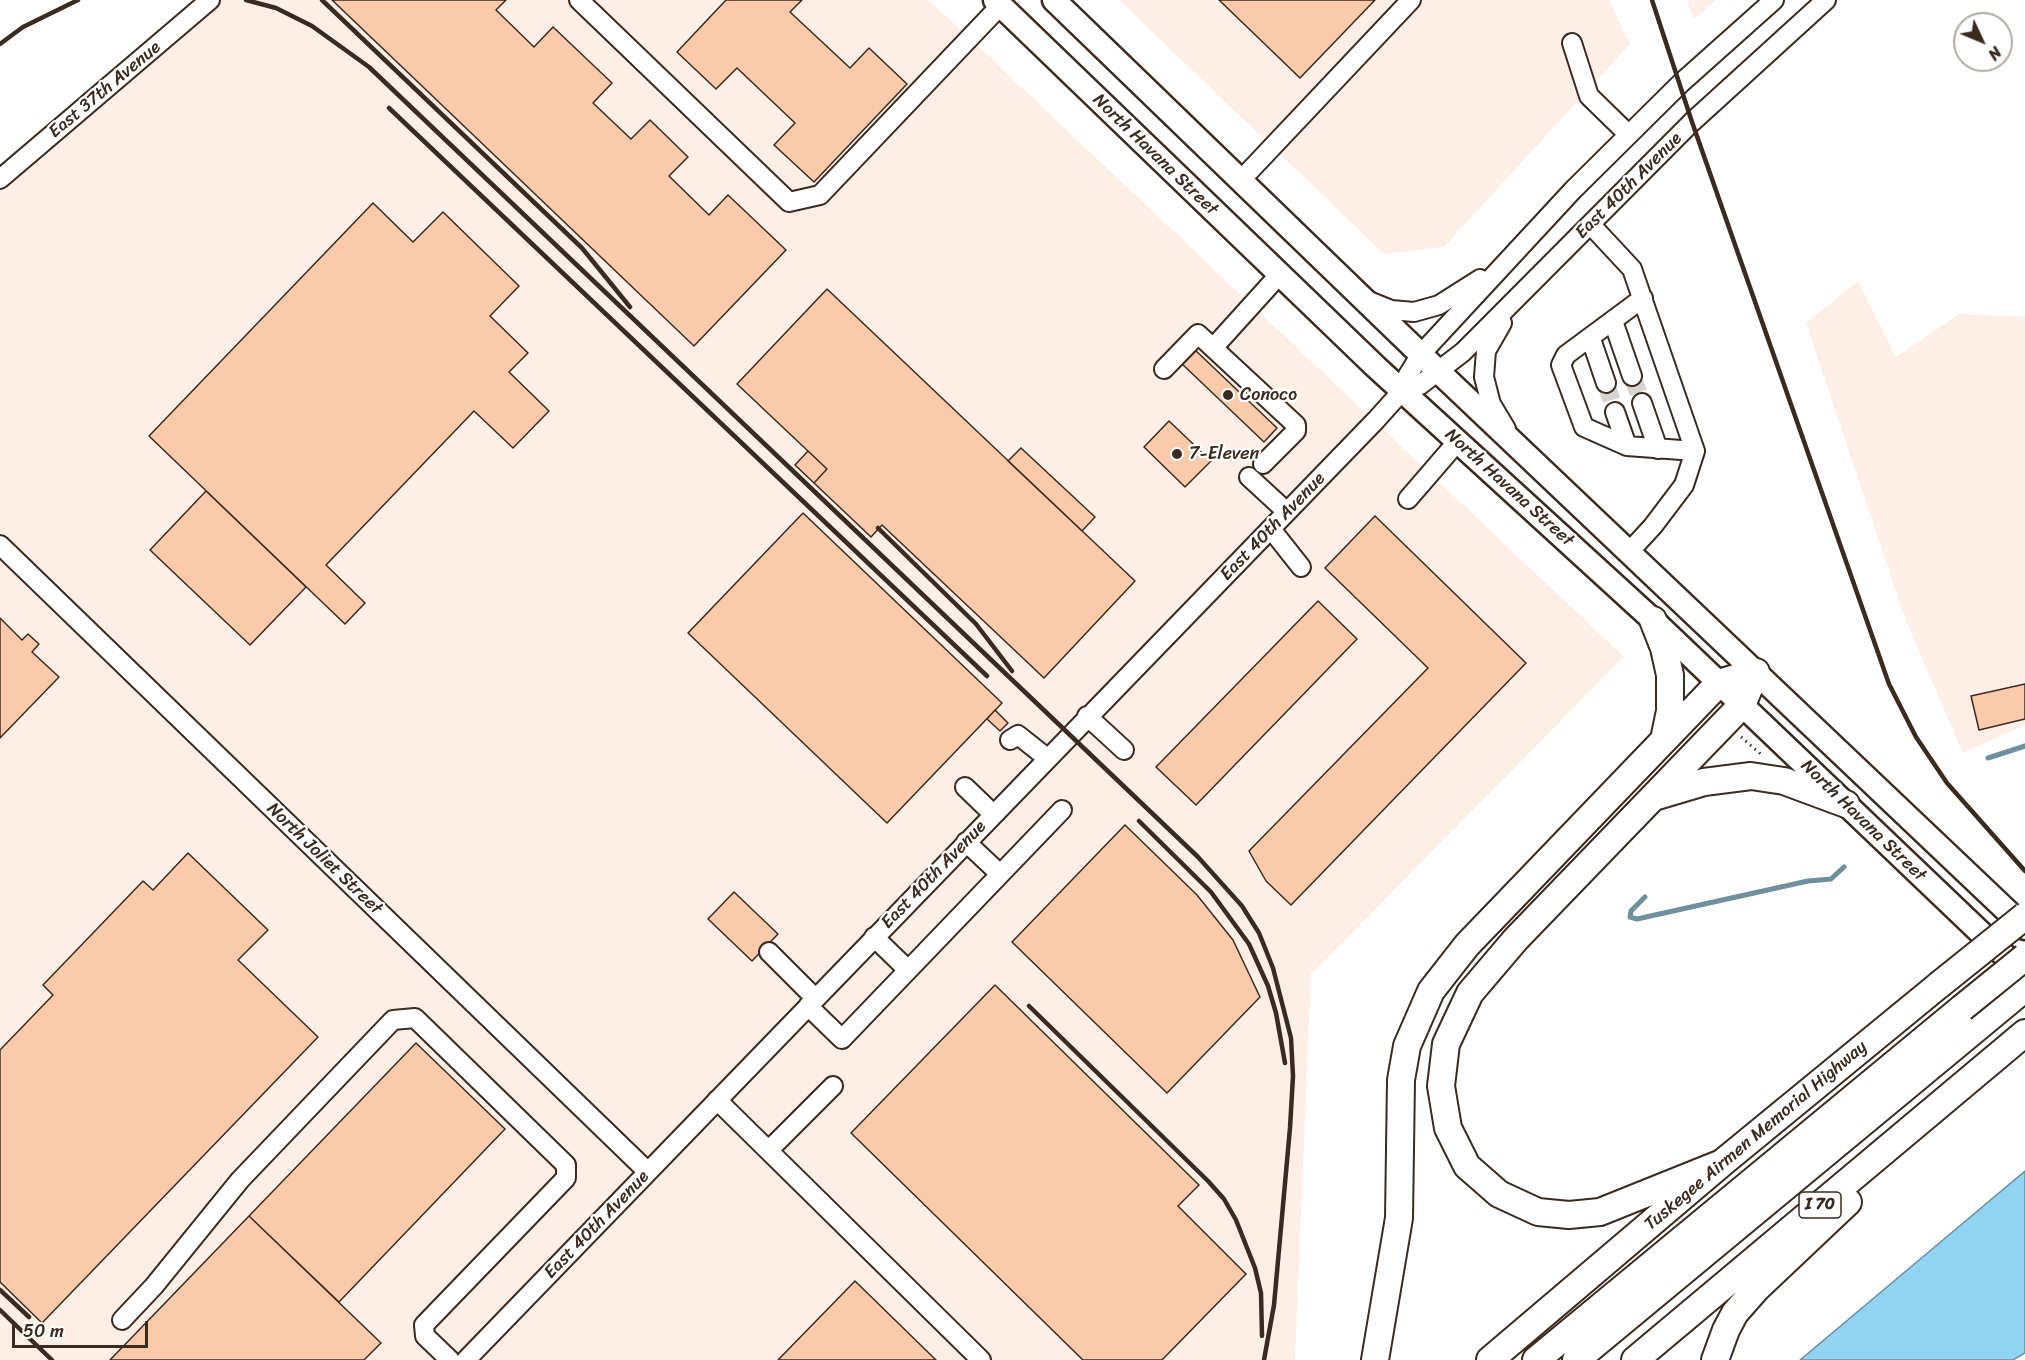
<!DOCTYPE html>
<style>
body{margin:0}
#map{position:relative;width:2025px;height:1360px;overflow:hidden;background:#fff;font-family:Sriracha,sans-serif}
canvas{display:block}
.north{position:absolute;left:1953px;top:12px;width:60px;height:60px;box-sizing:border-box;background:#fff;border:2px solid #b1aaa5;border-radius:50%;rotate:134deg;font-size:16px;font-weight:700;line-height:24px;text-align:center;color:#3b2a1e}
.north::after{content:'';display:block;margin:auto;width:21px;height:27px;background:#3b2a1e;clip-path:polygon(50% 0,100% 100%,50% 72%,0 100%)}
.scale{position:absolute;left:12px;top:1321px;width:136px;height:27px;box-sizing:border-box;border:3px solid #3b2a1e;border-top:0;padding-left:8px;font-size:18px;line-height:21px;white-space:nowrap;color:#3b2a1e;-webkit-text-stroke:4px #fff;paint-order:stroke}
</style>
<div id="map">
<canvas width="2025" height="1360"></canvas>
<div class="north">N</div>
<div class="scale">50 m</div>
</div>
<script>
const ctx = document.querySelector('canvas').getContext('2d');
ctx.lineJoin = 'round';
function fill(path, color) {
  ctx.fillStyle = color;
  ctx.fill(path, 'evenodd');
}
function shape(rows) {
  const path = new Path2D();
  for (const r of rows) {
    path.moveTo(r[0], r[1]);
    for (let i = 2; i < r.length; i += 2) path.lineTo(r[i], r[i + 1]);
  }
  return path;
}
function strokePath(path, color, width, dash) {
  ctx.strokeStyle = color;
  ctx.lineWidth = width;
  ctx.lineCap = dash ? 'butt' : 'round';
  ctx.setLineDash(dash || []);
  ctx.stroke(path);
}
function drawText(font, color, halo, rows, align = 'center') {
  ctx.font = font + ' Sriracha,sans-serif';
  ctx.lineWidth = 4.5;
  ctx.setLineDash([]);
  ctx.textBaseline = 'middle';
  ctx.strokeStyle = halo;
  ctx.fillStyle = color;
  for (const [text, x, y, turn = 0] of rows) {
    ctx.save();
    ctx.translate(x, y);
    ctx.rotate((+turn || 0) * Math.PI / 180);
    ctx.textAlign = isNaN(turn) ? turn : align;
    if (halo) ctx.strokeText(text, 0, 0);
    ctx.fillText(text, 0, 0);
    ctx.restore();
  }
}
fill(shape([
 [195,0,929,0,1624,657,1311,974,1295,1360,0,1360,0,166],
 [1119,0,1609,0,1630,44,1444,247,1384,254],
 [1687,0,1716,0,1694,19],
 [1858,281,1896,357,1959,314,2025,317,2025,725,1963,753,1906,621,1806,323]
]), '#feefe6');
const water = shape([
 [2025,1171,2025,1353,2013,1360,1800,1360,2025,1171]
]);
fill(water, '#90d3f2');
strokePath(water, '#6e8f9d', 1.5);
strokePath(shape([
 [1988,758,2025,746],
 [1645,897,1631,911,1630,917,1637,919,1808,881,1831,879,1844,867]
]), '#6e8f9d', 5);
const building = shape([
 [332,0,506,0,496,10,534,47,553,27,612,83,593,103,631,139,650,120,688,157,669,176,709,215,728,195,786,250,694,346,332,0],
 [726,0,802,0,790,12,850,68,869,48,907,84,814,182,774,145,795,123,737,68,716,89,677,52,726,0],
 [1219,0,1375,0,1300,78,1219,0],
 [373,203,413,242,443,212,519,286,490,316,528,353,509,372,549,411,513,448,474,411,326,565,365,603,345,624,149,436,373,203],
 [827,289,1135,581,1044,678,882,525,871,537,814,483,827,469,737,384,827,289],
 [1193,348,1277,428,1264,442,1180,362,1193,348],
 [1169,421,1211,461,1185,487,1144,447,1169,421],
 [1021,448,1095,517,1082,531,1008,461,1021,448],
 [808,451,827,469,814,483,795,465,808,451],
 [206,491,306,587,250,645,150,550,206,491],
 [803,513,1002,703,887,823,688,633,803,513],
 [1375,516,1526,663,1291,905,1266,881,1249,851,1428,668,1325,568,1375,516],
 [1318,601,1357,639,1196,805,1156,767,1318,601],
 [0,618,22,640,28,634,39,644,32,652,59,677,0,738,0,618],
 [2025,684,2025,719,1979,730,1971,696,2025,684],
 [995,710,1008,723,1000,731,987,719,995,710],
 [1125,825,1197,895,1233,940,1260,997,1167,1093,1012,942,1125,825],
 [188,853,268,930,238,960,318,1037,42,1323,0,1282,0,1050,53,995,43,985,143,881,153,890,188,853],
 [734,892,778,934,752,961,708,919,734,892],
 [995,985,1199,1185,1178,1206,1246,1274,1162,1360,1083,1360,851,1133,995,985],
 [416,1043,505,1129,339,1302,249,1216,416,1043],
 [249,1216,381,1343,364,1360,110,1360,249,1216],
 [855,1281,936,1360,778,1360,855,1281]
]);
fill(building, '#facaaa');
strokePath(building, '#3b2a1e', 1.5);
strokePath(shape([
 [1632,376,1642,403],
 [1606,383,1615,412]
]), '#d8d4d2', 18, [18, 9]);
const minor = shape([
 [579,0,789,202,820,195,1001,5],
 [1572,43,1589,96,1628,134],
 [0,179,210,0],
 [1241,180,1411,0],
 [1591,225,1632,269,1695,451,1684,485,1653,526,1630,551],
 [1643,298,1566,355,1561,365,1584,427,1627,446,1695,451],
 [1369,301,1391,310,1414,312,1439,305,1480,279],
 [1613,321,1632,376],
 [1502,323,1486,351,1484,377,1491,404,1506,429],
 [1591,339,1606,383],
 [1213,348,1279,275],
 [1164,369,1198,334,1296,425,1296,431,1263,464],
 [1402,391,1420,385,1463,352,1692,122,1826,0],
 [1642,403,1658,449],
 [1615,412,1627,446],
 [1249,477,1287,512],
 [1408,499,1458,441],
 [1271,529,1301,567],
 [0,545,648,1172],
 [1087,716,1124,750],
 [1010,740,1018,735,1047,758],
 [965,787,993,814],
 [966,842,1000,874],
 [874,937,908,970],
 [769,952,815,998],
 [808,1006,842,1039,1062,810],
 [717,1100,981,1360],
 [769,1150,833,1086],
 [122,1320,154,1286,240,1180,393,1020,415,1018,566,1165,566,1178,424,1325,425,1336,450,1360],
 [466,1360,1376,420,1402,391,1408,375,1421,354,1573,190,1681,83,1774,0]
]);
const major = shape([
 [995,0,1376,367,1653,620,2025,975],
 [1054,0,1439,372,2025,928]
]);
const highway = shape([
 [1653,620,1664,648,1670,675,1670,711,1664,740],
 [1657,796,1704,782,1751,776,1784,781,1846,804],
 [1722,1163,1600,1212,1569,1215,1538,1212,1499,1194,1467,1166,1448,1128,1441,1086,1446,1044,1470,993,1516,939,1742,705,1756,672],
 [1375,1360,1399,1218,1401,1080,1407,1046,1431,991,1467,945,1719,683,1756,672],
 [1490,1360,1722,1163,1939,985],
 [1536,1360,1962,1008],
 [1576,1360,2025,988],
 [1635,1360,2025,1033],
 [1715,1360,1726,1330,1735,1313,1757,1288,1848,1202]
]);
strokePath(minor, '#3b2a1e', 22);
strokePath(major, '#3b2a1e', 27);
strokePath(highway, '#3b2a1e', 30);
strokePath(shape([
 [1741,737,1763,756]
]), '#3b2a1e', 3, [1.5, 4.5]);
strokePath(minor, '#fff', 18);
strokePath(major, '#fff', 22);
strokePath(highway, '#fff', 26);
strokePath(shape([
 [246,0,276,8,312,26,369,67,1198,857,1242,906,1259,933,1273,968,1291,1038,1293,1076,1290,1128,1274,1305,1264,1360],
 [322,0,582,248,630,307],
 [1652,0,1692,122,1889,684,1916,737,1947,783,2025,871],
 [0,44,23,27,78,0],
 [389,108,987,676],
 [878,528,976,624,1012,671],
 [1139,821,1211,892,1249,944,1268,986,1276,1013,1285,1063],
 [1029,1006,1208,1181,1224,1199,1236,1220,1255,1268,1261,1293,1262,1336],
 [0,1290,29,1317],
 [0,1310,52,1360]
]), '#3b2a1e', 4.5);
const highwayBridge = shape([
 [1939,985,2025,916],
 [1962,1008,2025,957]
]);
strokePath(highwayBridge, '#3b2a1e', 30, []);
strokePath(highwayBridge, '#fff', 26);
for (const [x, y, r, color] of [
 [1228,395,6,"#3b2a1e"],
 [1177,454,6,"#3b2a1e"]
]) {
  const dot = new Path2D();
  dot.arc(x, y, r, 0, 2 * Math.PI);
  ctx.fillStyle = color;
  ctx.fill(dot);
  strokePath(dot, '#fff', 2);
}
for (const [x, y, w] of [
 [1820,1205,42]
]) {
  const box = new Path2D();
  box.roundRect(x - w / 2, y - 13, w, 26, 4.5);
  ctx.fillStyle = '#fff';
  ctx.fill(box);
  strokePath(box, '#3b2a1e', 1.5);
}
drawText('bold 16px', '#3b2a1e', null, [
 ["I 70",1820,1205]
]);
drawText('18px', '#3b2a1e', '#fff', [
 ["East 37th Avenue",105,90,-40],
 ["North Havana Street",1155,155,44],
 ["East 40th Avenue",1629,186,-45],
 ["North Havana Street",1509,488,42],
 ["East 40th Avenue",1273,527,-46],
 ["North Havana Street",1863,821,44],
 ["North Joliet Street",324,859,44],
 ["East 40th Avenue",934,875,-46],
 ["Tuskegee Airmen Memorial Highway",1756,1136,-40],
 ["East 40th Avenue",597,1225,-46]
]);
drawText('18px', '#3b2a1e', '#fff', [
 ["Conoco",1240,395],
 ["7-Eleven",1189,454]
], 'left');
</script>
